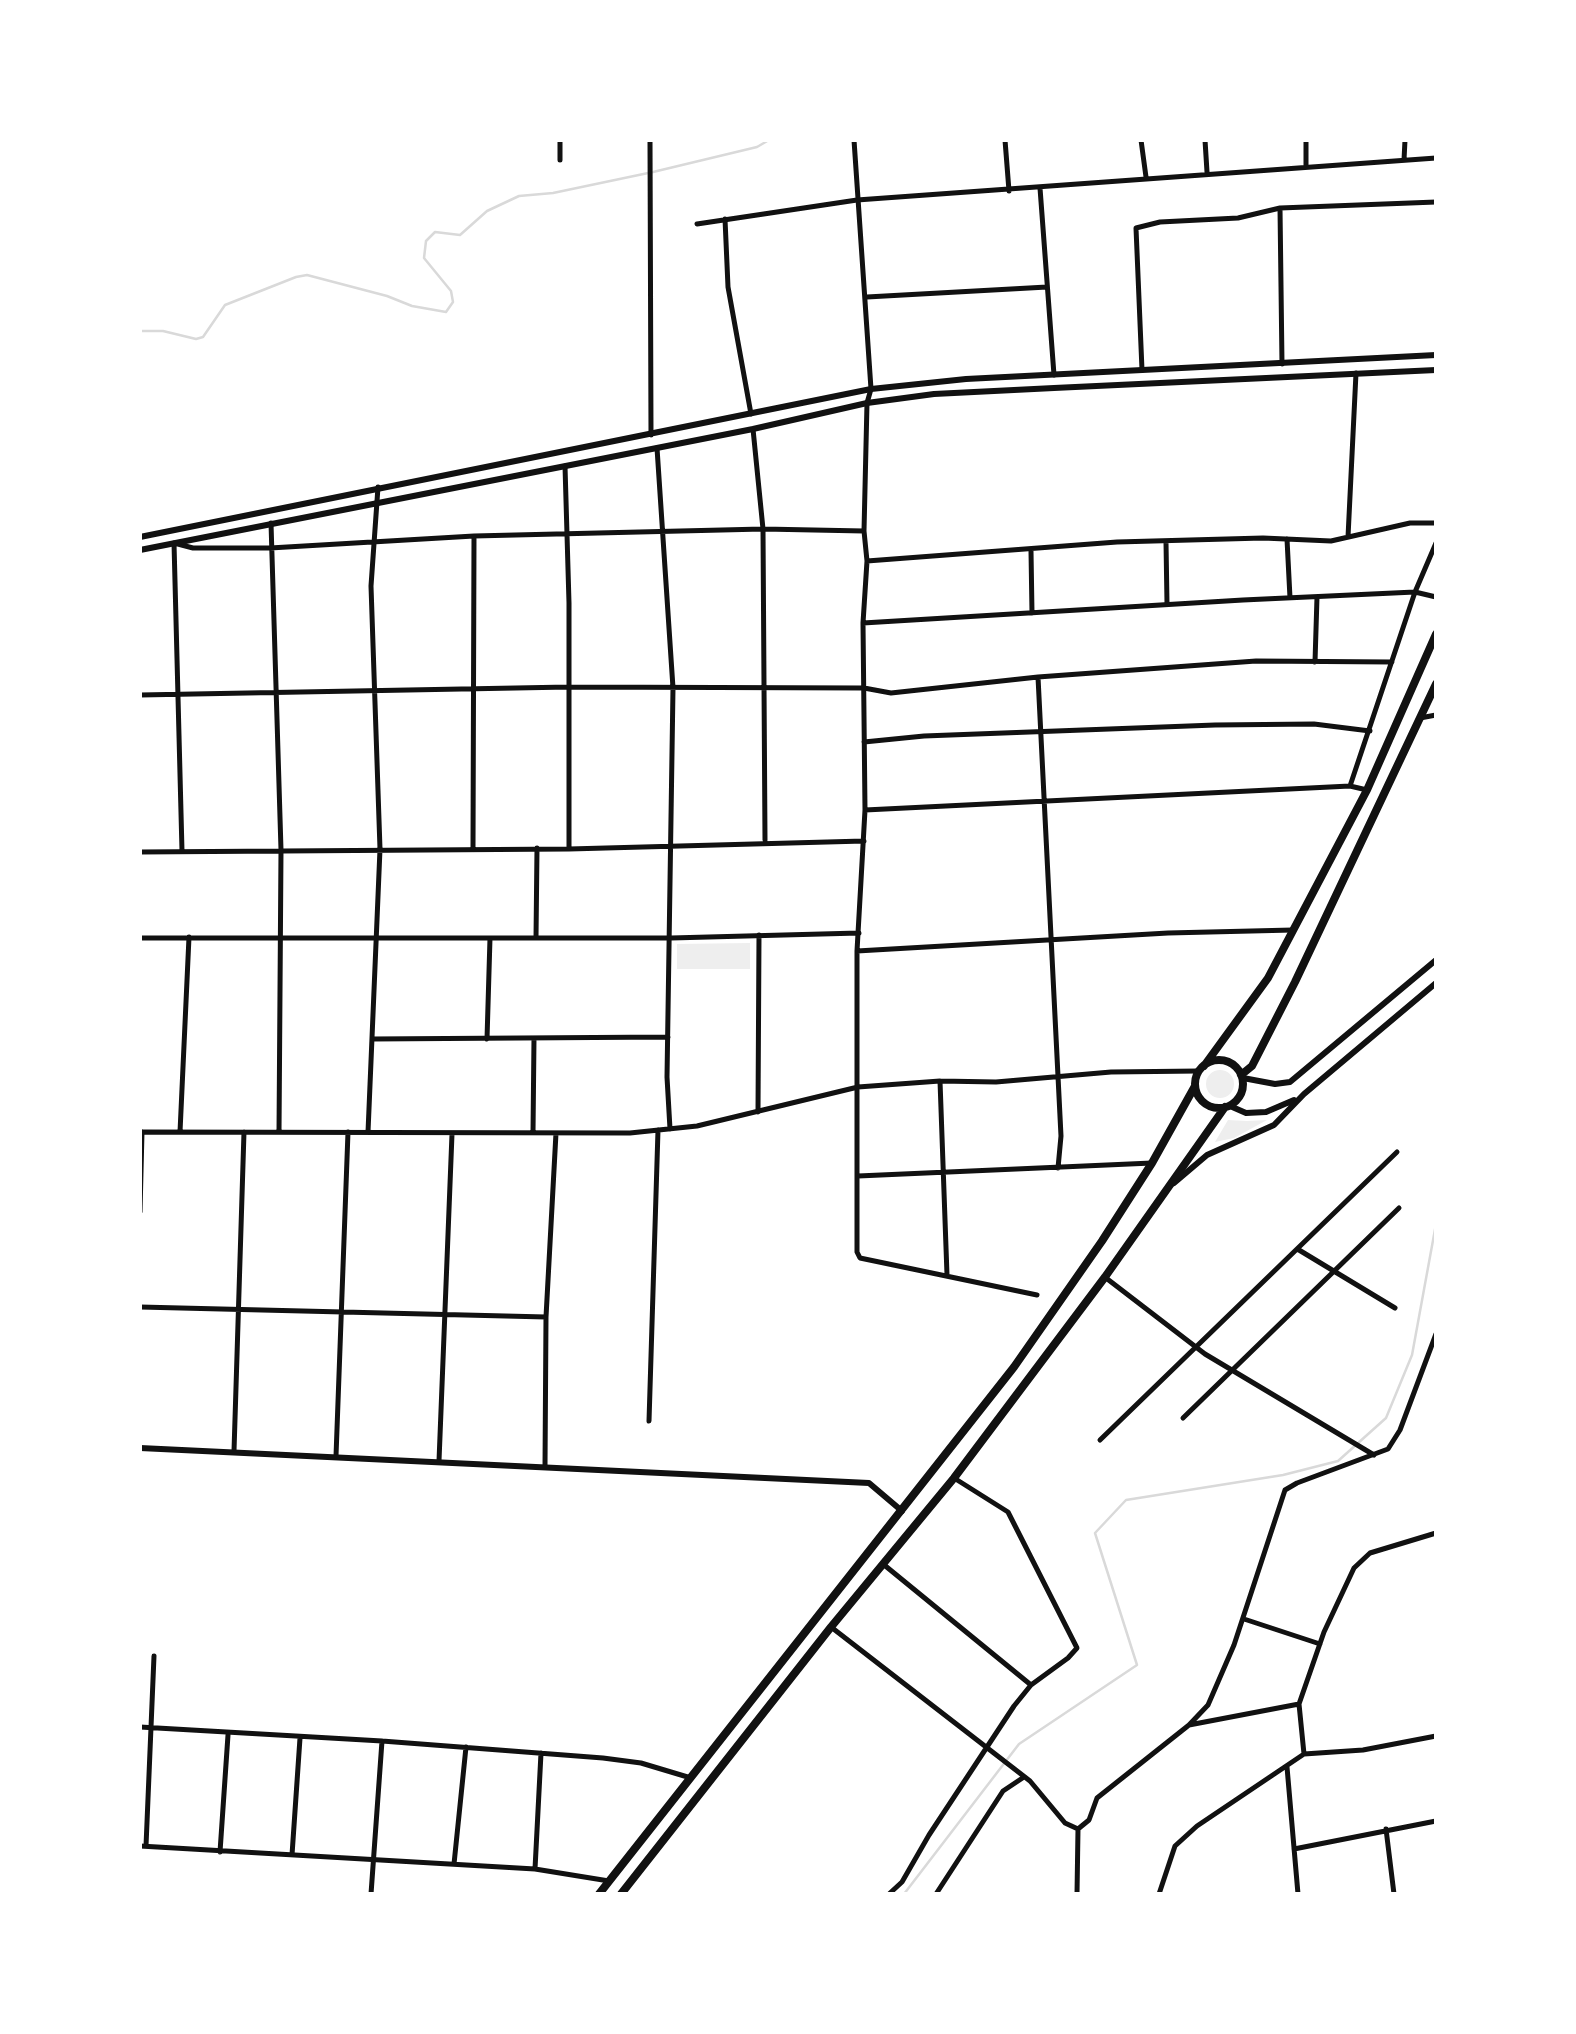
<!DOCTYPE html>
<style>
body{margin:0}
#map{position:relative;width:1576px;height:2034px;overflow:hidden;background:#fff;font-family:"Exo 2",sans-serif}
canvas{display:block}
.frame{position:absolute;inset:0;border:142px solid #fff;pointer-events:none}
</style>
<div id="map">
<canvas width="1576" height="2034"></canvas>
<div class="frame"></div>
</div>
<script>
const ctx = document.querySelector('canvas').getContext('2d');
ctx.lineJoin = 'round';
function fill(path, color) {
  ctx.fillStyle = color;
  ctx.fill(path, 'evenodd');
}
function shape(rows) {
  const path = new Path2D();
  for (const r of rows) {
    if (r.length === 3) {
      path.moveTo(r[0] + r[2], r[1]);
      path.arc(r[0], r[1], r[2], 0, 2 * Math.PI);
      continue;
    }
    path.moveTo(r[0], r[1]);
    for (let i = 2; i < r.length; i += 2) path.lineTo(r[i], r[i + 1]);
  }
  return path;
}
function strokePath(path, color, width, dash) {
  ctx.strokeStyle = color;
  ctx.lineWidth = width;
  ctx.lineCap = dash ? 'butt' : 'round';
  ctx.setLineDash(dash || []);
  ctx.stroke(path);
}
fill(shape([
 [750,943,750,969,677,969,677,944],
 [1220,1084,14],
 [1228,1120,1247,1121,1267,1120,1234,1138,1215,1142]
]), '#eee');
strokePath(shape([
 [140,331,163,331,196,339,203,337,225,305,296,277,307,275,387,296,412,306,446,312,453,302,451,291,424,258,426,241,435,232,460,235,487,211,519,196,553,193,653,172,757,147,769,140],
 [904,1894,1019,1744,1137,1665,1095,1533,1126,1500,1283,1475,1338,1461,1386,1418,1412,1355,1436,1224]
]), '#d9d9d9', 2.5);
strokePath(shape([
 [560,140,560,160],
 [650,140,651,435],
 [854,140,871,389,867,403,864,531,867,561,863,623,865,810,857,951,857,1252,860,1258,1037,1295],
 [1005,140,1009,191],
 [1141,140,1146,177],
 [1205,140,1207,172],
 [1306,140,1306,166],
 [1404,160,1405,140],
 [1040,188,1054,375],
 [1280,208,1282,364],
 [725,219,728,287,751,414],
 [697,224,857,200,1436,158],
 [867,297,1047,287],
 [1142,370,1136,228,1160,222,1238,218,1280,208,1436,202],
 [753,429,763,529,765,840],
 [657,448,673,688,667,1077,670,1129],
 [565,466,569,603,569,848],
 [271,523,281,850,279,1132],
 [1348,537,1356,373],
 [1287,539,1290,598],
 [1166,542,1167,604],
 [1031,551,1032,613],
 [867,561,1117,542,1263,538,1331,541,1410,523,1436,523],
 [863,623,1243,600,1415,592,1436,597],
 [1315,662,1317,597],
 [1038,677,1061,1136,1058,1168],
 [140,695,569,687,864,688,891,693,1038,677,1256,661,1392,662],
 [1420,718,1436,715],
 [864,742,924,736,1215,725,1314,724,1370,731],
 [1350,786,1415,592,1436,543],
 [865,810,1350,786,1367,790],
 [473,848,474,536],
 [182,851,174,543,193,548,270,548,474,536,763,529,864,531],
 [140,852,569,849,864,841],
 [140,938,671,938,859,933],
 [536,938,537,848],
 [857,951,1168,933,1293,930],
 [372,1039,668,1037],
 [487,1039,490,938],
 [940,1081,947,1275],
 [758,1112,759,935],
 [140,1132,630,1133,697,1126,858,1087,940,1081,996,1082,1111,1072,1199,1071],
 [180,1132,189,937],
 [368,1132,380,849,371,586,378,487],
 [533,1133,534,1038],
 [858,1176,1152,1163],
 [140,1212,142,1132],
 [1299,1250,1395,1308],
 [1106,1278,1205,1354,1374,1455],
 [140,1307,546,1317],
 [1183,1418,1399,1208],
 [649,1421,658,1130],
 [1100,1440,1397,1152],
 [234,1451,244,1132],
 [336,1456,348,1132],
 [439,1461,452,1134],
 [545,1466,546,1317,556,1133],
 [883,1564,1031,1685],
 [1244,1619,1320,1644],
 [831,1627,1030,1781,1065,1823,1078,1829,1089,1820,1097,1798,1189,1725,1299,1704],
 [1189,1725,1208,1705,1234,1645,1285,1490,1297,1483,1388,1449,1400,1430,1436,1334],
 [140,1727,382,1741,603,1758,641,1763,691,1778],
 [1304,1754,1299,1704,1324,1632,1354,1568,1370,1553,1436,1533],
 [1304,1754,1363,1750,1436,1736],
 [1287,1767,1298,1894],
 [1386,1829,1394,1894],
 [140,1846,535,1869,609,1881],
 [146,1846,154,1656],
 [1294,1849,1436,1821],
 [220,1852,228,1735],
 [292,1855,300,1738],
 [454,1864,466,1747],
 [535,1869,541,1753],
 [371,1894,382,1741],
 [889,1894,902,1882,929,1835,1014,1706,1031,1685,1068,1658,1077,1648,1008,1512,954,1478],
 [936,1894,1003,1791,1024,1777],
 [1077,1894,1078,1829],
 [1159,1894,1175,1846,1197,1826,1304,1754]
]), '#111', 5);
strokePath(shape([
 [140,537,871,389,966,379,1436,355],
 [140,550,753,429,867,403,934,394,1054,388,1436,370],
 [140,1448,869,1483,902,1511]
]), '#111', 6);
strokePath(shape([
 [1243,1078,1275,1084,1290,1082,1436,960],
 [1230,1106,1246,1113,1266,1112,1294,1100],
 [1174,1183,1207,1155,1274,1125,1304,1094,1436,983]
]), '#111', 6);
strokePath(shape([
 [1219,1084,24],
 [1204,1066,1268,978,1367,790,1436,634],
 [1241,1075,1252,1066,1295,982,1436,684],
 [599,1894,1014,1367,1102,1241,1152,1163,1195,1086],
 [621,1894,831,1627,954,1478,1105,1277,1225,1107]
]), '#111', 8);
</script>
